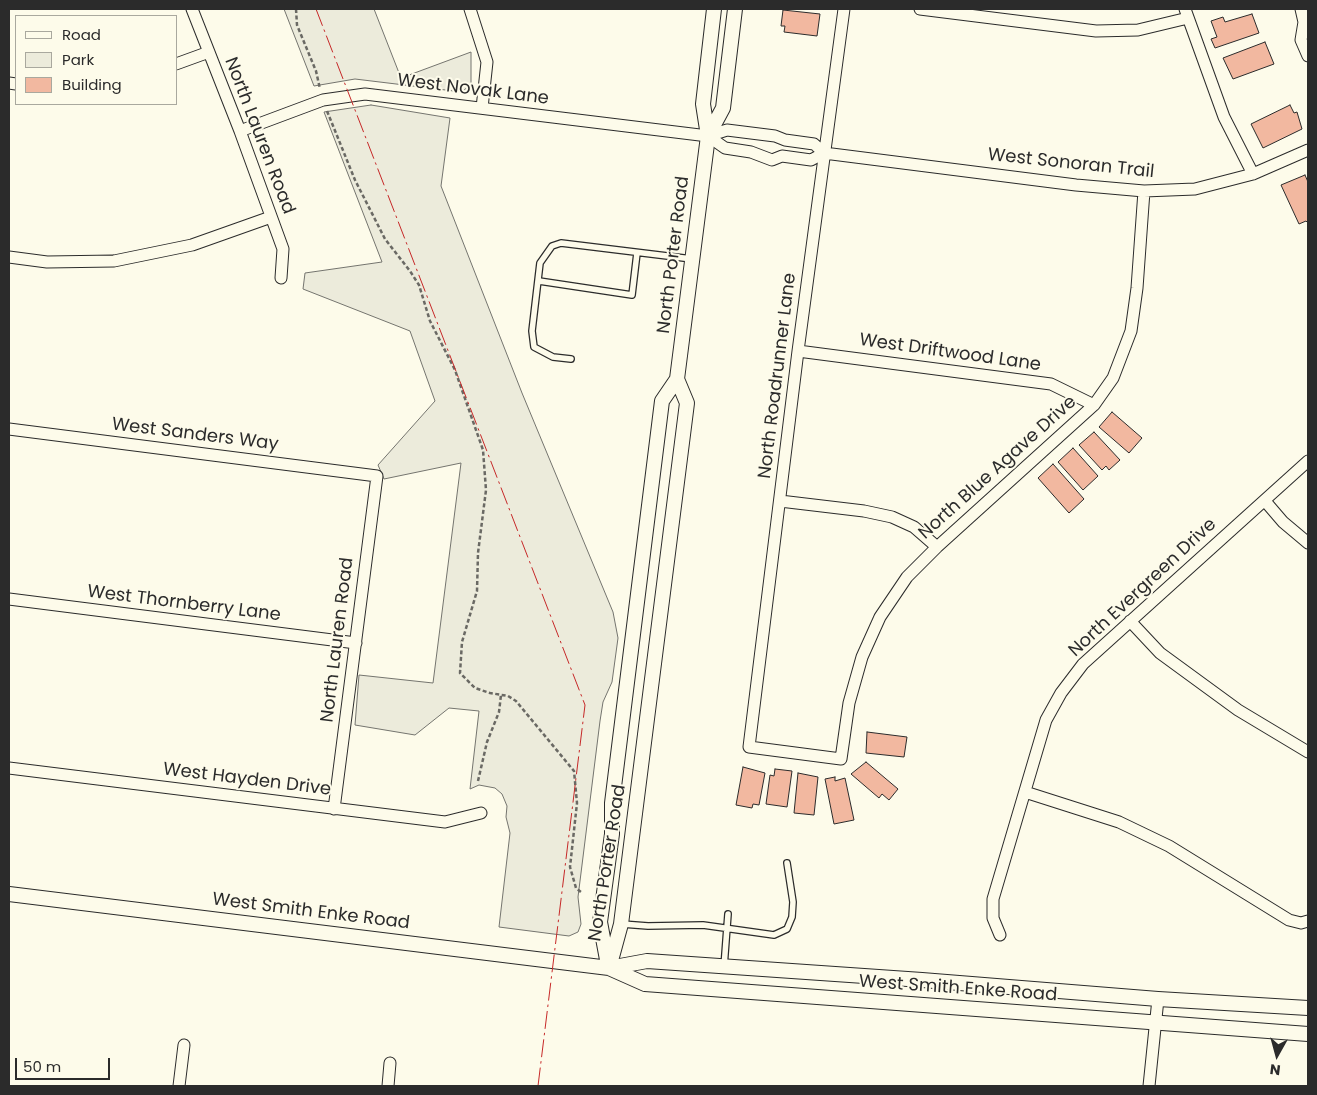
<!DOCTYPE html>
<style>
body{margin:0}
#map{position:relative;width:1317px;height:1095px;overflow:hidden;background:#fdfbea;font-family:Poppins,sans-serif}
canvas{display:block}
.frame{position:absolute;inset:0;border:10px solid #2b2b2b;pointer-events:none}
.legend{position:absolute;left:15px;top:15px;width:162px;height:90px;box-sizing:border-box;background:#fdfbea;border:1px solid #a9a89e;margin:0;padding:6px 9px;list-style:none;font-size:15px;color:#2b2b2b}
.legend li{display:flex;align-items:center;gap:10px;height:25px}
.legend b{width:25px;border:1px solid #a9a89e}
.north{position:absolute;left:1252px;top:1030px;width:50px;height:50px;-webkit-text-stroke:4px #fdfbea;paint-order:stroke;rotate:187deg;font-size:14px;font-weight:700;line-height:20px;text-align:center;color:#2b2b2b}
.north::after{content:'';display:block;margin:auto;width:18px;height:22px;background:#2b2b2b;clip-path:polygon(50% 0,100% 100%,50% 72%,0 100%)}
.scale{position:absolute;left:15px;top:1058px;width:95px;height:22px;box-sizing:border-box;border:2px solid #2b2b2b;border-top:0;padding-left:6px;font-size:15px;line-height:18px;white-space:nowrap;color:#2b2b2b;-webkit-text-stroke:4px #fdfbea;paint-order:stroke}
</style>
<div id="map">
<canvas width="1317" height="1095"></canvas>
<div class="frame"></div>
<ul class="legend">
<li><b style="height:6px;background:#fdfbea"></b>Road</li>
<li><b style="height:14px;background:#ecebdb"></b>Park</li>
<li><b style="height:14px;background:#f2b8a0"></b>Building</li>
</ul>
<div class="north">N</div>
<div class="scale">50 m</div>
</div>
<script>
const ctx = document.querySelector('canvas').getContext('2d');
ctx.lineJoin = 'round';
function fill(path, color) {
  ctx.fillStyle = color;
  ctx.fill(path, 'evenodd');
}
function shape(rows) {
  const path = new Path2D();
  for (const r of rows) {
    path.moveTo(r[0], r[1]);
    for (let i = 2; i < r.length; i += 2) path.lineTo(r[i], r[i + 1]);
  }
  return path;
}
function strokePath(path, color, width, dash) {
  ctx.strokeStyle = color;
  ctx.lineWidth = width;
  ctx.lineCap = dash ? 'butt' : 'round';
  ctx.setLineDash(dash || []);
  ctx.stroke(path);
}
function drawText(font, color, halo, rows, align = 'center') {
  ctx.font = font + ' Poppins,sans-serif';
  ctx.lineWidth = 4;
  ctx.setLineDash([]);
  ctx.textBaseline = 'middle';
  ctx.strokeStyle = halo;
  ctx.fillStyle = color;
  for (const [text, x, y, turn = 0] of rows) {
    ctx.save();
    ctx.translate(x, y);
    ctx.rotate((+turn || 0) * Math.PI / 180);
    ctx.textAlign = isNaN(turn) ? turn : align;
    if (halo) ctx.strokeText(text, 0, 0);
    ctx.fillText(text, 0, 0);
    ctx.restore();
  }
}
const green = shape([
 [284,9,374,9,401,78,471,52,471,84,462,92,355,79,314,86,284,9],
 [371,105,450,118,441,186,522,393,613,612,618,638,612,682,603,702,600,721,578,897,581,924,578,932,569,936,499,927,510,833,506,817,507,806,502,794,495,788,479,785,470,789,479,711,449,708,415,735,355,725,359,675,433,683,461,463,384,479,378,465,435,401,410,331,303,289,305,273,382,262,324,112,371,105]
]);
fill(green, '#ecebdb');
strokePath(green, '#74746e', 1);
const building = shape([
 [783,10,820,14,817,36,784,32,785,26,781,26,783,10],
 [1252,14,1259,33,1215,48,1211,39,1217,37,1211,21,1223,17,1225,22,1252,14],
 [1265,42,1274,64,1233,79,1223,58,1265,42],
 [1290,105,1294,113,1297,112,1302,129,1263,148,1251,124,1290,105],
 [1305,175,1308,182,1308,223,1306,221,1299,224,1281,185,1305,175],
 [1112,412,1142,438,1129,453,1099,427,1112,412],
 [1094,432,1120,460,1109,470,1106,466,1102,470,1079,445,1094,432],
 [1073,448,1098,476,1083,490,1058,462,1073,448],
 [1053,464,1084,499,1069,513,1038,478,1053,464],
 [867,732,907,737,904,757,866,753,867,732],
 [866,762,898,789,889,800,882,794,879,798,851,774,866,762],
 [743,767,765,773,759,805,753,804,752,808,736,805,743,767],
 [775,769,792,771,787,807,766,804,770,775,774,776,775,769],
 [798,773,818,777,814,815,794,813,798,773],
 [835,777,835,781,845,778,854,820,834,824,825,779,835,777]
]);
fill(building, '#f2b8a0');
strokePath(building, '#2b2b2b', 1);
const service = shape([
 [539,281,632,295,637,253],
 [571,359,553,357,534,347,532,331,540,263,552,246,561,243,692,259],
 [622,924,648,926,703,925,774,935,787,929,792,917,793,902,787,863],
 [724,967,728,914]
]);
const minor = shape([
 [192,9,240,131,283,249,281,278],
 [470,9,487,62,482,108],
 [844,9,798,351,749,747,841,759,849,703,862,657,880,617,907,577,937,547,1094,405,1113,378,1131,331,1137,288,1144,191],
 [920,9,1096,31,1138,30,1188,18],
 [1185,9,1224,117,1253,174],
 [1301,9,1304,22,1301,40,1308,56],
 [176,64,209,52],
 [9,83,16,84],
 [240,131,323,100,365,94,708,136,727,130,775,136,785,140,814,144,824,153,1076,185,1144,191,1195,189,1253,174,1308,150],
 [708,136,725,148,751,152,772,160,782,156,811,160,824,153],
 [9,257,47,262,114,261,192,245,271,217],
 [798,351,1051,384,1094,405],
 [9,429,377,476,334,809],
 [780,501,864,511,892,517,914,527,937,547],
 [1265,501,1283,522,1308,543],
 [9,599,356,643],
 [1130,621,1160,653,1238,710,1308,752],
 [9,768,445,822,481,813],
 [1025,792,1119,822,1169,846,1289,920,1301,923,1308,921],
 [1000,935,993,918,993,899,1046,720,1061,693,1083,664,1308,461],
 [179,1086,184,1045],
 [388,1086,390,1063],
 [1149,1086,1158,999]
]);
const tertiary = shape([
 [708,136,723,108,735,9],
 [9,894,609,968,645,984,1308,1034],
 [608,965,600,922,612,834,612,803,662,401,677,379],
 [609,968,621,924,687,403,677,379,708,136,703,104,714,9],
 [609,968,647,961,922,980,1158,999,1308,1008]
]);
strokePath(service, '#2b2b2b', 8);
strokePath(minor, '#2b2b2b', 13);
strokePath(tertiary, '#2b2b2b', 16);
strokePath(shape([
 [296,9,297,25,316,71,320,89],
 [327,111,355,180,385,239,410,271,419,285,430,321,455,370,483,450,486,490,478,553,477,591,462,642,460,673,475,688,490,693,508,696,516,701,574,771,577,803,570,867,576,888,582,893],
 [478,781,487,742,499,712,501,695]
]), '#6a6964', 2.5, [4, 2.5]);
strokePath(service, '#fdfbea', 5.5);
strokePath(minor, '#fdfbea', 11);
strokePath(tertiary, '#fdfbea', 14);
strokePath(shape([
 [316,9,585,705,538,1086]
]), '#c62828', 1, [18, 4, 2.5, 4]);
drawText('18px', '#2b2b2b', '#fdfbea', [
 ["West Novak Lane",473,90,7],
 ["North Lauren Road",259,136,69],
 ["West Sonoran Trail",1071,164,6],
 ["North Porter Road",674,255,-83],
 ["West Driftwood Lane",950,353,8],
 ["North Roadrunner Lane",778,376,-83],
 ["West Sanders Way",195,435,7],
 ["North Blue Agave Drive",998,468,-42],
 ["North Evergreen Drive",1143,588,-43],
 ["West Thornberry Lane",184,604,7],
 ["North Lauren Road",338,640,-83],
 ["West Hayden Drive",247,780,7],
 ["North Porter Road",608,863,-81],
 ["West Smith Enke Road",311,912,7],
 ["West Smith Enke Road",958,989,4]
]);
</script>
